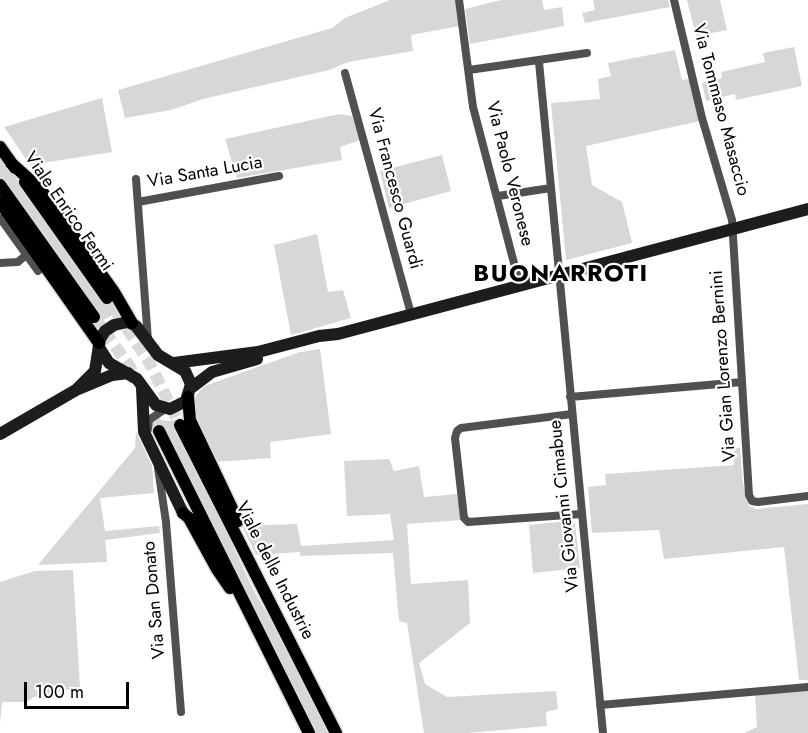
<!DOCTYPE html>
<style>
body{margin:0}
#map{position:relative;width:808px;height:733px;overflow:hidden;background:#fff;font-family:Jost,sans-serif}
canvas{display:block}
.scale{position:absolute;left:24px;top:682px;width:105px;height:27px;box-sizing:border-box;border:3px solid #000;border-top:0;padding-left:8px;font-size:18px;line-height:21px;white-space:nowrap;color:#000;-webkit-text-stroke:4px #fff;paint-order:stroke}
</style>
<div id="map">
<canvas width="808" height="733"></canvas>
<div class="scale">100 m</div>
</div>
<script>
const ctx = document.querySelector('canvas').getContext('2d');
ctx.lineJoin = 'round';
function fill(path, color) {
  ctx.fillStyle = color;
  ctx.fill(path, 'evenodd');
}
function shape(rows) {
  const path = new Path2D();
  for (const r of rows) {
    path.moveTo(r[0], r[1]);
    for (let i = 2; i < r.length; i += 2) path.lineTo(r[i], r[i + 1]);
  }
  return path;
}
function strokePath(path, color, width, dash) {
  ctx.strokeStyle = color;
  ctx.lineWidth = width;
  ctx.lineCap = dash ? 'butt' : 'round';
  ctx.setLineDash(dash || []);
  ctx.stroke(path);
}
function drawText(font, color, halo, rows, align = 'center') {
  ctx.font = font + ' Jost,sans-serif';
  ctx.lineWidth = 4.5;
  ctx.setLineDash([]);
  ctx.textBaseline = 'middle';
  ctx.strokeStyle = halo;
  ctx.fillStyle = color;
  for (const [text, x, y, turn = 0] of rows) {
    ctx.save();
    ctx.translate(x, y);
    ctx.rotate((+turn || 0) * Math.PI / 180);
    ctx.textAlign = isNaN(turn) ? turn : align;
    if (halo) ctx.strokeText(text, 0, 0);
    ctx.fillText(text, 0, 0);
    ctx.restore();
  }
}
fill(shape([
 [390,0,456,0,460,26,411,35,413,51,348,62,329,70,203,99,171,110,125,118,118,90,332,28,345,18],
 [501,0,542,0,544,10,562,7,564,26,470,44,465,9],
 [593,0,668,0,670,7,585,23,582,13,595,10],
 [687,0,720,0,727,30,696,36],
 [794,47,802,86,736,100,735,94,706,101,702,83,722,78,721,72,765,62,763,53],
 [675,50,682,80,689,79,700,121,586,146,592,185,622,202,632,243,566,260,551,103,600,99,598,79,611,76,608,63],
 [102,98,112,152,30,165,4,127],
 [339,114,352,116,360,140,340,147,342,160,237,178,225,139],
 [0,155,104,303,114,296,121,311,93,325,91,322,100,315,0,178],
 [442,155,451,191,389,208,380,171],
 [317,234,328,292,343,290,351,318,291,335,274,245],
 [320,349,331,434,270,442,271,458,215,462,195,421,194,402,197,394,205,386,235,375,300,352],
 [186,418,176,426,253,589,278,633,328,733,315,733,162,427,151,432,155,419,169,421],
 [136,431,152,466,154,493,100,498,105,531,159,526,160,533,105,540,107,562,38,565,135,448],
 [740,447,743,484,749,506,756,509,808,504,808,680,799,680,784,547,664,559,659,530,592,533,588,487,606,485,605,474,734,465,734,449],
 [389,459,394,471,419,466,424,497,457,494,461,520,407,524,411,584,468,580,470,623,419,663,425,684,447,697,556,691,558,709,546,712,547,726,468,733,424,733,407,623,399,621,393,553,300,556,300,552,256,555,242,526,297,524,301,546,394,540,390,514,347,516,344,461],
 [568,521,575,524,580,568,533,573,529,525],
 [73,570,80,687,34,697,26,702,2,702,0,723,0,582,35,571],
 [808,691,808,733,744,733,757,727,755,695]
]), '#d7d7d7');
strokePath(shape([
 [107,298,149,362,180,425],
 [94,317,130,367,136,381],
 [143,397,159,431]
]), '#d9d9d9', 12, [12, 6]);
const primary = shape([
 [0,147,15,168],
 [11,163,41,190,114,292,132,323],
 [25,182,107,298],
 [0,185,94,317],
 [0,202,99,343],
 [188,397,190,420,238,521],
 [180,425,336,733],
 [159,431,309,733],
 [183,513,189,518,217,569,230,588]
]);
strokePath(primary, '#dbdbdb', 15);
strokePath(shape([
 [459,0,473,107,520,286],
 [674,0,702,118,732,220,749,495,752,501,758,502,808,496],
 [539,62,603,733],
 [469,70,587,53],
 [345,73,411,314],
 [136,179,148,340],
 [498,196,551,188],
 [138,202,279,176],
 [0,218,38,271],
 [0,263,18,262,26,255],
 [570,397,742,382],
 [572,414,461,428,457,431,455,438,464,518,468,522,581,514],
 [148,429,149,420,165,409],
 [158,468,166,522,181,712],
 [600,705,808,687]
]), '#505050', 8);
strokePath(shape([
 [174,363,258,352,319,336,338,334,808,209],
 [142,388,144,432,183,513],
 [191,388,212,372,257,359],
 [76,390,95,371,100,339,105,331,114,325,128,322,136,326,158,355,185,371,191,384,186,401,170,409,156,405,137,379,109,363,100,349],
 [0,434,76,390,112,375,128,373]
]), '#1d1d1d', 12);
strokePath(primary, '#000', 12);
drawText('18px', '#000', '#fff', [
 ["Via Tommaso Masaccio",720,110,75],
 ["Via Santa Lucia",205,173,-10],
 ["Via Paolo Veronese",509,174,76],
 ["Via Francesco Guardi",394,189,75],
 ["Viale Enrico Fermi",68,212,55],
 ["Via Gian Lorenzo Bernini",724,366,-94],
 ["Via Giovanni Cimabue",565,506,-96],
 ["Viale delle Industrie",274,571,63],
 ["Via San Donato",155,600,-95]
]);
ctx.letterSpacing = '1.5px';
drawText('bold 24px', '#000', '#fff', [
 ["BUONARROTI",561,275]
]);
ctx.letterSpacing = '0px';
</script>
